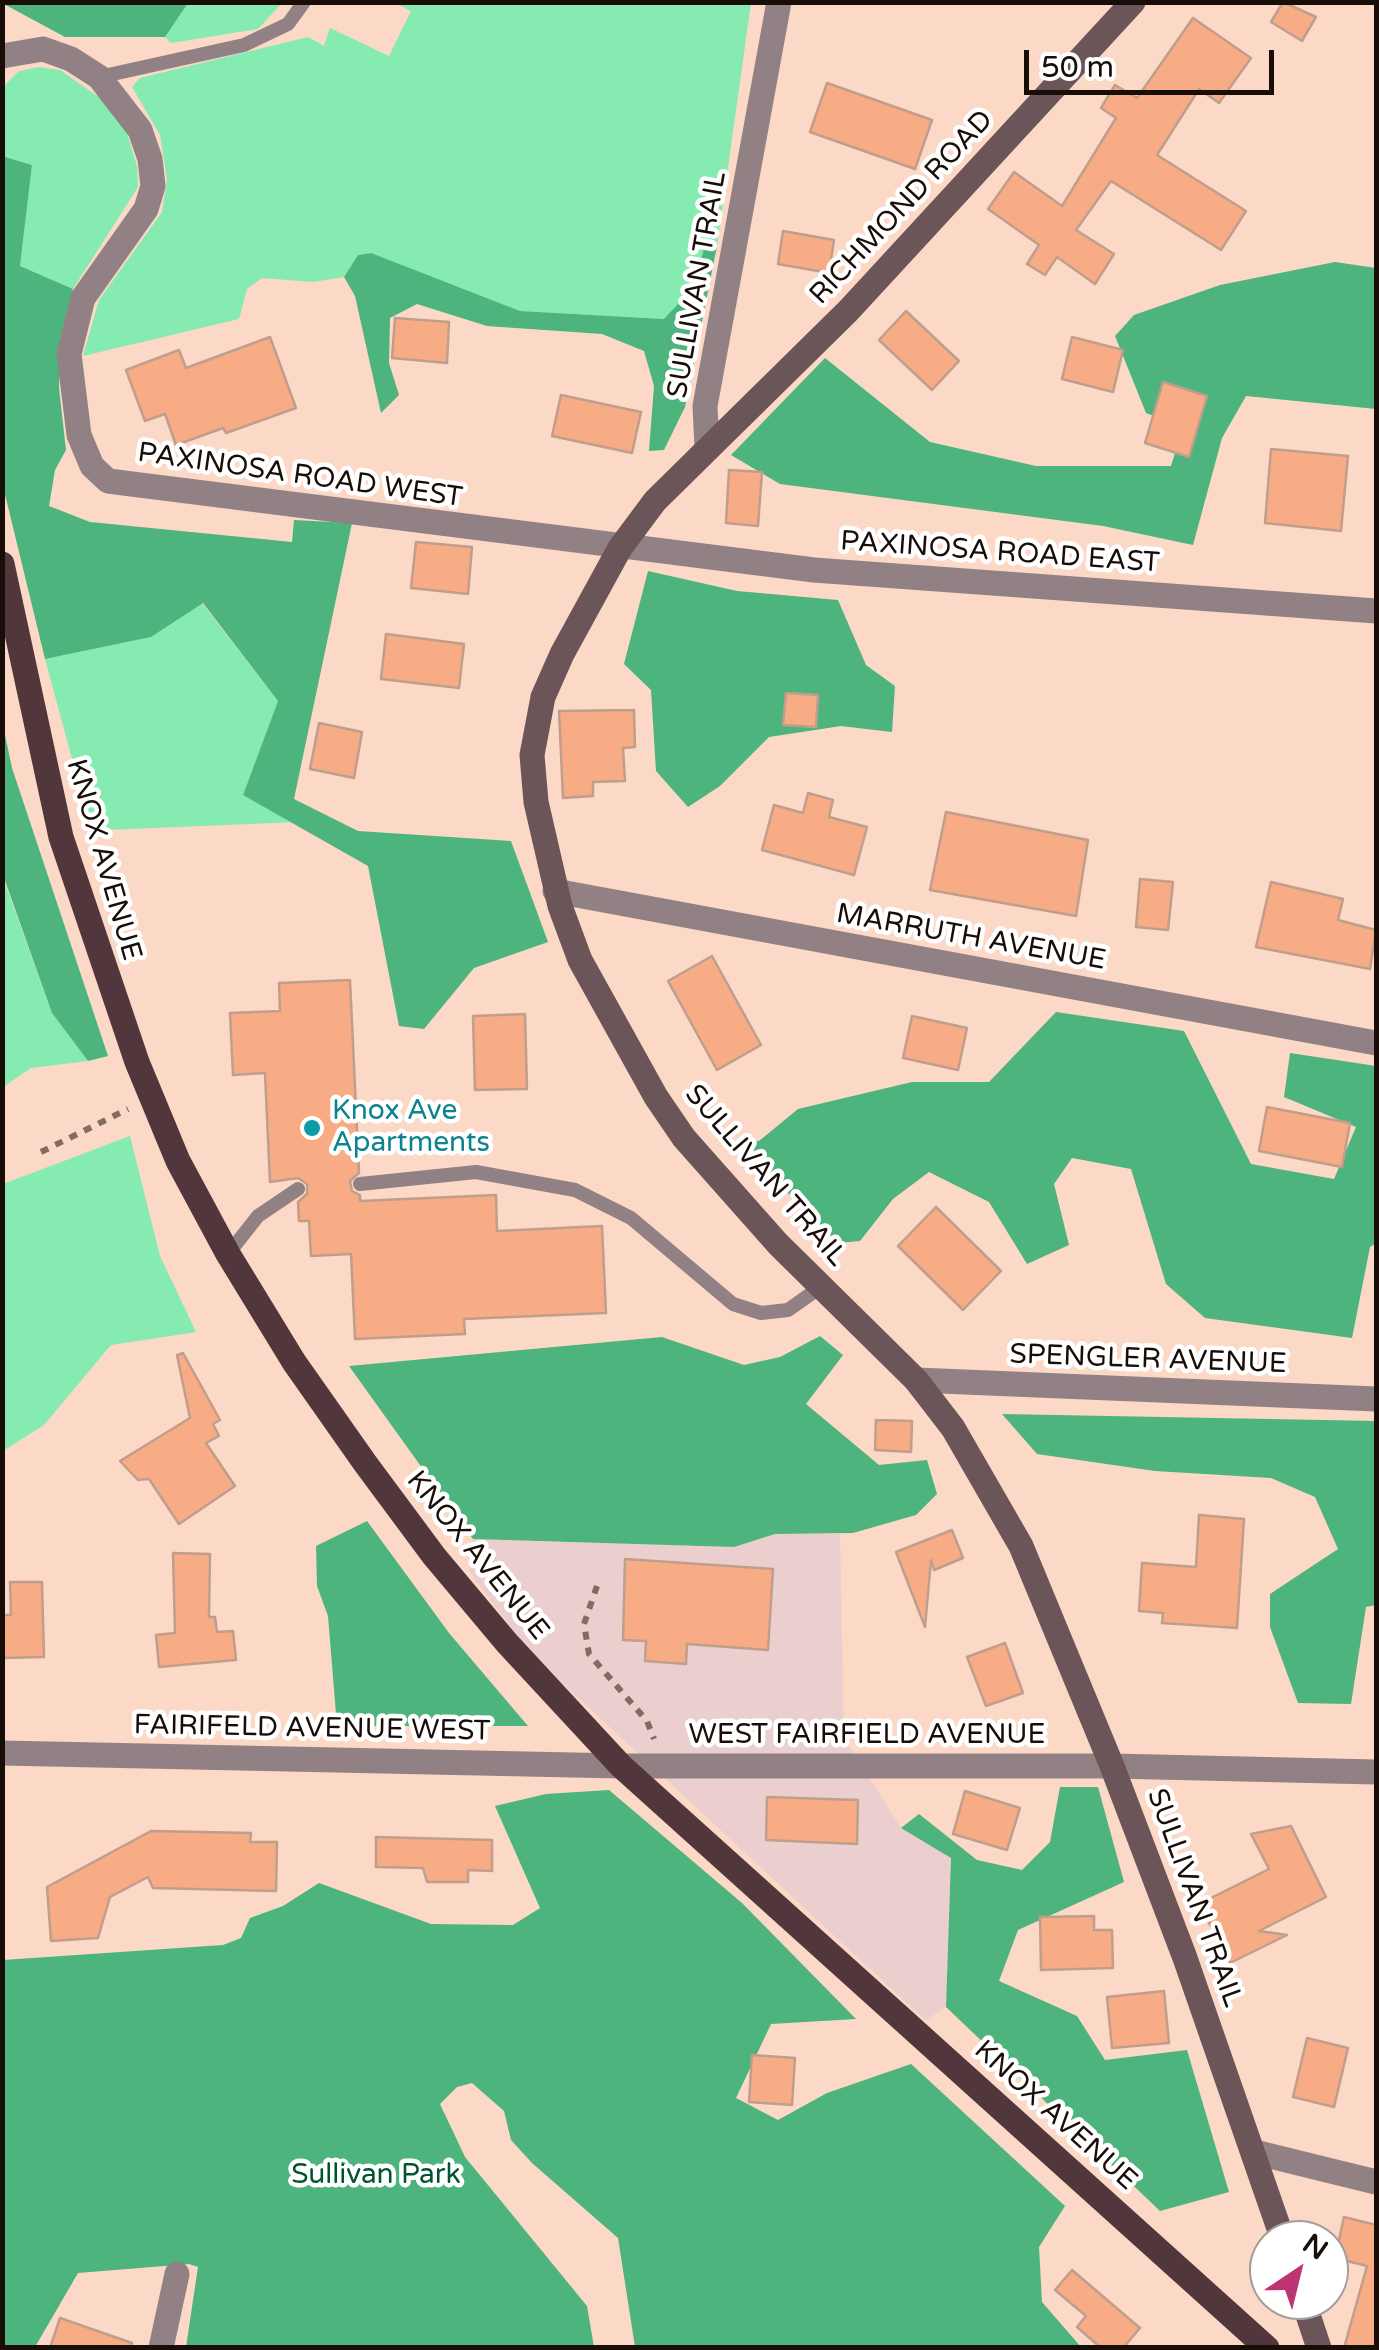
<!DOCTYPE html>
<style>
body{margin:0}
#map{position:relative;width:1379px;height:2350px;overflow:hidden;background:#fcd8c6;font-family:"Varela Round",sans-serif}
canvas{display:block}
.frame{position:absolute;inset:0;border:5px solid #180d07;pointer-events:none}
.north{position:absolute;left:1249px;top:2220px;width:100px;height:100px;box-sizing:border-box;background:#fff;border:2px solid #a39e9c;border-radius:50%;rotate:35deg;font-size:28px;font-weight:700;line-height:40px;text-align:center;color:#180d07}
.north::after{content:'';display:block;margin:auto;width:35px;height:45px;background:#bd3472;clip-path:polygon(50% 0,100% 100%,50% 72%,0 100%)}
.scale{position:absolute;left:1024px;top:50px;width:250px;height:45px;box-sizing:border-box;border:5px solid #180d07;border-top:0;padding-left:12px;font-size:30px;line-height:35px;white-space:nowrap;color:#180d07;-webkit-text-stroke:8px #fff;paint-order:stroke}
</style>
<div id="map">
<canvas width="1379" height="2350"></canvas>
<div class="frame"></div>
<div class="north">N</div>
<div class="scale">50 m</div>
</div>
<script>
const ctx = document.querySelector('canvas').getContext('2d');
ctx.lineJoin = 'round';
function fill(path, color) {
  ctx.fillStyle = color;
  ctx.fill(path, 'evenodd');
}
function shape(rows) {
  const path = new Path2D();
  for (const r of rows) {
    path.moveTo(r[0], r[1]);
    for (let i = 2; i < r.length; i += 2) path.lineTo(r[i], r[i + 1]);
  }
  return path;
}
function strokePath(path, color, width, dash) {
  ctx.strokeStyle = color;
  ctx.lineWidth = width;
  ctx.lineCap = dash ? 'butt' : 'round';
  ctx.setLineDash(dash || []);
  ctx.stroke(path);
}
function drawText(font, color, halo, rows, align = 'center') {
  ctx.font = font + ' "Varela Round",sans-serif';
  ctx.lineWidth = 9;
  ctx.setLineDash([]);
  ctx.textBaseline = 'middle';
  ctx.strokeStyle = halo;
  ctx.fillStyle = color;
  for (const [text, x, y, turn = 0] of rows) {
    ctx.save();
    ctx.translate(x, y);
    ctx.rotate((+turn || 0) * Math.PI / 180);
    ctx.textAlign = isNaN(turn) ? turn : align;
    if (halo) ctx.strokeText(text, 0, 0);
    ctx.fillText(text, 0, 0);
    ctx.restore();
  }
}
fill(shape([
 [775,1534,840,1534,844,1738,901,1828,951,1857,946,2007,925,2020,530,1653,469,1571,473,1539,734,1547]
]), '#eacfce');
fill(shape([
 [188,3,282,3,258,29,171,43,165,37],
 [395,3,751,3,717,246,706,241,694,287,665,319,520,311,370,253,358,255,344,277,313,282,262,278,247,289,239,319,83,356,99,300,162,212,167,180,160,135,132,87,140,78,308,37,324,46,330,28,389,56,411,11],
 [39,67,60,70,110,105,127,133,137,166,138,187,73,289,20,266,32,165,3,156,2,88,19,71],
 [202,603,278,701,243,795,297,822,106,830,87,814,45,659,151,637],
 [2,875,52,1013,88,1061,31,1068,3,1087],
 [130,1136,160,1256,196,1332,111,1345,44,1425,3,1451,3,1184]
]), '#85ebb0');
fill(shape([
 [2,3,3,2,188,3,165,37,65,37],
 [2,156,32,165,20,266,73,289,60,340,59,388,66,450,55,470,49,506,90,522,292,542,294,520,352,523,294,799,358,831,511,841,548,942,474,968,424,1029,399,1026,368,866,243,795,278,701,203,603,151,637,45,659,3,486],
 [706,240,717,246,685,407,664,450,649,451,654,386,644,351,602,334,487,326,417,304,390,318,389,363,399,395,381,413,355,296,344,277,358,255,371,253,520,311,664,319,694,287],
 [1335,262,1376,268,1376,409,1246,396,1222,438,1193,545,1103,526,780,484,731,455,825,358,930,442,1036,466,1171,466,1183,427,1146,413,1115,336,1134,315,1220,285],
 [648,571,737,591,838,600,866,665,895,686,892,732,841,726,769,737,720,786,688,807,656,771,651,690,624,664],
 [2,721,12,768,108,1056,88,1061,52,1013,3,875],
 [1056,1012,1184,1031,1251,1164,1334,1179,1356,1127,1284,1097,1290,1053,1376,1066,1376,1243,1370,1247,1352,1338,1205,1318,1166,1284,1131,1169,1072,1158,1054,1184,1069,1245,1027,1264,989,1202,929,1172,893,1199,860,1241,838,1243,762,1167,743,1140,759,1141,798,1109,912,1082,989,1082],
 [820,1336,843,1355,806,1404,879,1465,927,1460,937,1494,916,1515,853,1533,775,1534,734,1547,473,1539,349,1366,662,1337,744,1365,780,1357],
 [1002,1414,1376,1421,1376,1605,1366,1607,1351,1704,1298,1703,1270,1627,1270,1594,1338,1549,1315,1497,1271,1478,1155,1471,1037,1454],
 [367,1521,449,1633,528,1726,337,1726,328,1616,317,1586,316,1546],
 [1060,1787,1098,1787,1124,1882,1018,1930,999,1981,1077,2016,1105,2060,1187,2050,1229,2192,1160,2211,946,2007,951,1858,901,1828,919,1814,977,1860,1022,1870,1050,1842],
 [609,1790,742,1903,856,2019,771,2024,736,2098,778,2120,827,2093,911,2064,1065,2206,1039,2247,1042,2302,1081,2347,635,2347,618,2238,532,2163,511,2140,504,2111,472,2083,457,2087,440,2104,465,2157,587,2306,594,2347,186,2347,198,2267,189,2264,78,2273,35,2347,3,2348,3,1960,223,1945,241,1938,250,1918,283,1906,319,1883,431,1924,513,1925,540,1908,495,1806,546,1794]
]), '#4cb47c');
const building = shape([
 [1283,2,1316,17,1302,41,1271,22,1283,2],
 [1193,18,1251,58,1219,103,1199,89,1157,155,1246,211,1221,250,1111,181,1076,230,1114,254,1095,284,1057,257,1045,275,1027,264,1039,245,988,209,1014,172,1062,206,1116,118,1101,108,1115,85,1137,98,1193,18],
 [827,83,932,120,915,169,810,132,827,83],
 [783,231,834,240,829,273,778,264,783,231],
 [906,311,959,361,932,390,879,340,906,311],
 [395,318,449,322,447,363,392,358,395,318],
 [270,337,296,408,226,433,223,428,176,445,165,414,145,421,126,370,179,350,186,368,270,337],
 [1072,337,1123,350,1113,392,1062,379,1072,337],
 [1163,382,1207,396,1189,457,1145,443,1163,382],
 [561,395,641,412,632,453,552,436,561,395],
 [1271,449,1348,456,1341,531,1265,523,1271,449],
 [729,470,762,472,758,526,726,523,729,470],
 [416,542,472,547,468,594,411,588,416,542],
 [386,634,464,644,459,688,381,679,386,634],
 [786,693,818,695,816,727,783,725,786,693],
 [634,710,635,747,623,748,625,781,593,782,593,796,563,798,559,711,634,710],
 [319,723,362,732,354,778,310,769,319,723],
 [808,793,833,800,829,817,867,827,854,875,762,850,774,805,803,813,808,793],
 [946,812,1088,840,1076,916,930,890,946,812],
 [1140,879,1173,882,1168,930,1136,927,1140,879],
 [1271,882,1343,899,1338,920,1376,930,1370,969,1256,947,1271,882],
 [712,956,761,1045,717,1070,668,981,712,956],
 [350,980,359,1173,350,1181,352,1191,360,1195,360,1201,496,1195,497,1231,602,1226,606,1313,464,1319,465,1334,355,1339,351,1254,311,1256,309,1221,299,1221,298,1202,307,1194,307,1184,298,1178,270,1182,265,1073,233,1075,230,1013,280,1011,279,983,350,980],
 [525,1014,527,1089,475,1090,473,1016,525,1014],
 [912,1016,967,1028,958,1070,903,1058,912,1016],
 [1267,1107,1350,1123,1342,1167,1259,1151,1267,1107],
 [936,1207,1001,1271,963,1310,898,1246,936,1207],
 [183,1353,220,1420,213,1424,219,1436,206,1443,235,1486,179,1524,149,1479,138,1480,120,1461,190,1418,177,1355,183,1353],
 [876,1420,912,1421,911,1452,875,1450,876,1420],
 [1199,1515,1244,1519,1237,1628,1162,1623,1163,1613,1139,1611,1142,1563,1196,1567,1199,1515],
 [952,1530,963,1558,934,1570,931,1560,925,1627,896,1552,952,1530],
 [173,1553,210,1554,209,1617,215,1617,217,1632,233,1631,236,1660,159,1667,156,1635,175,1633,173,1553],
 [625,1559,773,1569,768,1650,687,1644,686,1664,645,1661,646,1641,623,1640,625,1559],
 [10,1582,42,1582,44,1657,2,1658,2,1615,11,1615,10,1582],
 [1005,1643,1023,1693,986,1706,967,1657,1005,1643],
 [965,1791,1020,1808,1007,1850,953,1834,965,1791],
 [767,1797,858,1800,857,1844,766,1840,767,1797],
 [1291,1826,1326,1897,1259,1931,1287,1935,1230,1963,1199,1904,1269,1869,1251,1834,1291,1826],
 [151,1831,251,1833,250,1842,277,1842,276,1891,153,1888,148,1877,110,1897,98,1938,51,1941,47,1887,151,1831],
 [376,1837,492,1840,492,1871,468,1870,468,1882,427,1882,423,1868,376,1867,376,1837],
 [1094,1916,1094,1930,1112,1930,1113,1968,1041,1970,1040,1917,1094,1916],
 [1164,1991,1169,2043,1112,2048,1107,1997,1164,1991],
 [1307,2038,1348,2048,1334,2107,1293,2097,1307,2038],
 [752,2055,795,2058,792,2105,749,2102,752,2055],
 [1344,2217,1376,2225,1376,2348,1344,2348,1367,2266,1335,2258,1344,2217],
 [1072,2270,1140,2328,1123,2348,1101,2348,1077,2327,1086,2316,1055,2290,1072,2270],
 [60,2318,132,2343,131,2348,50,2348,60,2318]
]);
fill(building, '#f7ac85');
strokePath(building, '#c09e8d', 2.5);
strokePath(shape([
 [41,1152,128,1109],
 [597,1586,584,1624,589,1654,647,1721,654,1739]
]), '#826b5f', 6, [8, 8]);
strokePath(shape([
 [99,77,244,45,288,24,304,2],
 [360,1184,476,1172,575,1190,631,1218,733,1304,761,1313,788,1310,822,1286],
 [228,1254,258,1216,298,1189]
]), '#928184', 14);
strokePath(shape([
 [2,56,43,49,71,59,99,77,140,130,150,159,153,186,146,209,83,298,69,354,79,435,92,466,108,481,814,570,1376,611],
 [707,448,705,406,779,2],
 [555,891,1376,1043],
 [916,1380,1376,1399],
 [2,1753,621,1766,1112,1766,1376,1772],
 [1254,2152,1376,2182],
 [161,2348,177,2274]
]), '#928184', 25);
strokePath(shape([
 [1133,2,848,311,655,501,620,548,562,654,543,697,532,755,536,802,560,906,580,960,656,1097,684,1138,778,1244,916,1380,953,1428,1021,1546,1112,1766,1185,1958,1283,2240],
 [1303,2300,1319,2348]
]), '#6c5559', 25);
strokePath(shape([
 [2,564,61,837,137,1062,178,1161,228,1254,294,1362,365,1463,434,1556,507,1643,621,1766,1267,2348]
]), '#51363b', 25);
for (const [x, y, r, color] of [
 [312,1128,10,"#0f9aa8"]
]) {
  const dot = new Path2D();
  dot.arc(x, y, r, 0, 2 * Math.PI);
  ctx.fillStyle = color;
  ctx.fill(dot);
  strokePath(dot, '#fff', 4);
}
drawText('28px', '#180d07', '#fff', [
 ["RICHMOND ROAD",902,208,-47],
 ["SULLIVAN TRAIL",698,285,-80],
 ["PAXINOSA ROAD WEST",300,476,8],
 ["PAXINOSA ROAD EAST",1000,553,4],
 ["KNOX AVENUE",103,860,74],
 ["MARRUTH AVENUE",971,938,10],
 ["SULLIVAN TRAIL",765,1176,49],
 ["SPENGLER AVENUE",1148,1360,2],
 ["KNOX AVENUE",477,1556,51],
 ["FAIRIFELD AVENUE WEST",312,1729,1],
 ["WEST FAIRFIELD AVENUE",867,1736],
 ["SULLIVAN TRAIL",1194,1898,70],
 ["KNOX AVENUE",1055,2116,42]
]);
drawText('28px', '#0d838f', '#fff', [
 ["Knox Ave",332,1112],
 ["Apartments",332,1144]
], 'left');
drawText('28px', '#005531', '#fff', [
 ["Sullivan Park",376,2176]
]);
</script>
